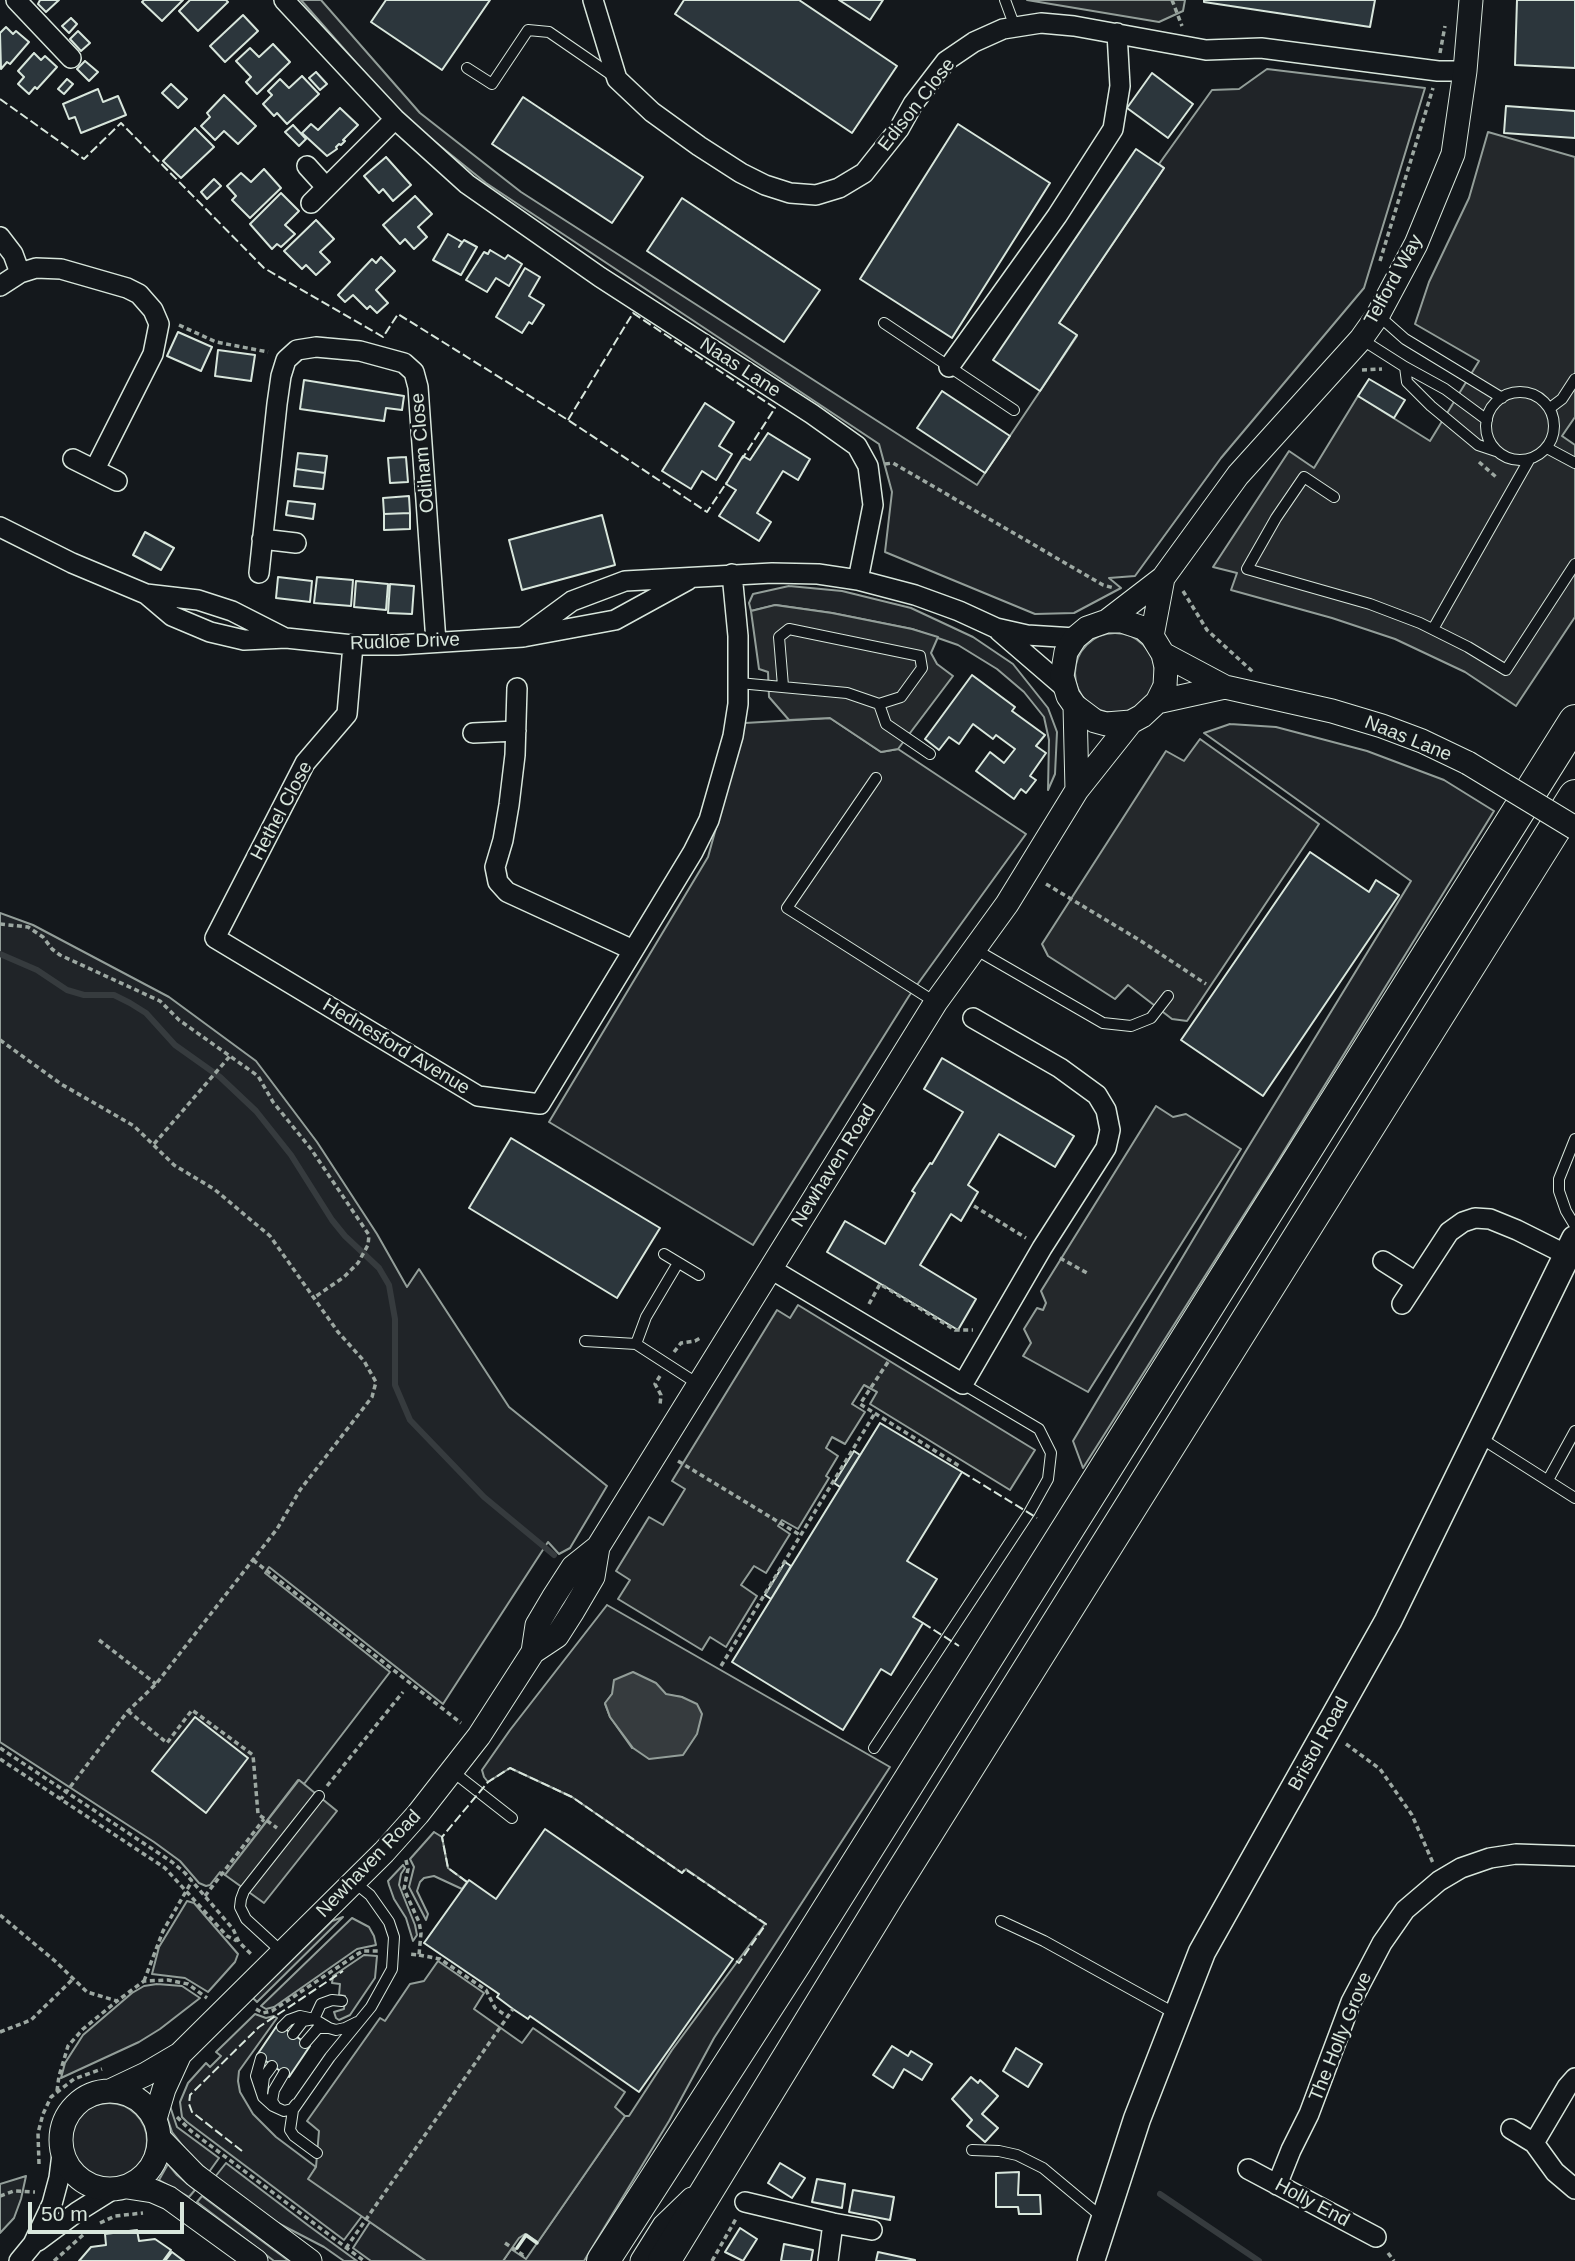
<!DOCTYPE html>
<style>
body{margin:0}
#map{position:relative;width:1575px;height:2261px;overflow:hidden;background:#14181c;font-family:Arial,sans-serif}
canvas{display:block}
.scale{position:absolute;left:28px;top:2202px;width:156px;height:32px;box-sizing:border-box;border:4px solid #d8e6dc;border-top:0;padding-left:9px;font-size:21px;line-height:24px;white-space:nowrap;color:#d8e6dc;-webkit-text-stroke:5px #14181c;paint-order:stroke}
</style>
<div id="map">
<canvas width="1575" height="2261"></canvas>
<div class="scale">50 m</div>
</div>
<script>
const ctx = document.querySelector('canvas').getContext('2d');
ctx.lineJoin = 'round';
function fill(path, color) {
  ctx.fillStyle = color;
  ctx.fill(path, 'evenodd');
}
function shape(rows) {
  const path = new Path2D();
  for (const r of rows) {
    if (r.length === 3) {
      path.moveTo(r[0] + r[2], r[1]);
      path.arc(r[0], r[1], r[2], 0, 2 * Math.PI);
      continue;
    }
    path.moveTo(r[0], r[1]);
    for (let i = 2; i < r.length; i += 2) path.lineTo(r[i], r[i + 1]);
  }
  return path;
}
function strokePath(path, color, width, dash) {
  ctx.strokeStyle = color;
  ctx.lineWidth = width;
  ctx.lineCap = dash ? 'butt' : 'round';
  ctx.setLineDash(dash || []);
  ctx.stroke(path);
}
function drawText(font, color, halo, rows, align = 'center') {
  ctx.font = font + ' Arial,sans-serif';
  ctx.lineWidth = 5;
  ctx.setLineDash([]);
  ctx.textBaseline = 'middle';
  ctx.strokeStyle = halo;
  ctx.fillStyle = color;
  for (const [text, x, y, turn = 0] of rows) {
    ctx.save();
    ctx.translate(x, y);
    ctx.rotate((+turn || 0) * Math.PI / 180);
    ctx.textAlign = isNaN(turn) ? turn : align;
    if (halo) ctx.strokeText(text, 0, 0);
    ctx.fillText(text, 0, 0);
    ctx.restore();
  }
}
const green = shape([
 [301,0,321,0,420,113,521,192,977,485,1077,336,1059,323,1164,168,1159,164,1212,90,1239,89,1267,69,1425,88,1364,288,1221,458,1135,576,1109,578,1121,588,1074,613,1035,614,885,552,892,492,879,444,486,183,403,116,301,0],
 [789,586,842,591,911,608,973,637,1013,664,1048,708,1057,732,1055,774,1048,790,1049,740,1044,717,1024,692,997,669,958,645,912,629,832,613,776,605,751,611,749,603,753,594,789,586],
 [1115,673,40],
 [830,718,881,752,898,749,1026,834,909,996,753,1245,549,1122,708,857,745,723,830,718],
 [1230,724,1276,727,1367,751,1444,780,1494,811,1273,1169,1083,1468,1073,1441,1244,1154,1411,881,1204,733,1230,724],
 [0,913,33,925,169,997,256,1061,317,1142,377,1234,407,1287,419,1269,509,1407,607,1486,570,1548,559,1554,548,1542,443,1704,269,1567,265,1573,390,1672,304,1784,298,1780,225,1875,220,1872,210,1885,206,1886,199,1883,180,1861,154,1842,0,1742,0,913],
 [607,1605,890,1767,714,2038,669,2121,584,2261,503,2261,511,2249,526,2259,625,2116,629,2116,672,2050,765,1924,686,1869,682,1873,572,1797,510,1768,488,1782,484,1777,482,1770,510,1730,607,1605],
 [612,1694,666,1695,682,1697,632,1748,610,1717,605,1704,612,1694],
 [434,1832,442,1837,448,1868,467,1882,462,1889,434,1876,424,1878,420,1882,417,1891,428,1914,426,1920,409,1887,414,1867,410,1859,434,1832],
 [403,1865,405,1868,401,1874,399,1885,415,1925,417,1935,413,1941,406,1918,394,1899,389,1885,388,1881,403,1865],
 [187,1901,194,1903,238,1954,235,1962,208,1992,185,1978,152,1974,159,1947,187,1901],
 [343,1917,257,2002,253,1998,332,1921,343,1917],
 [352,1918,369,1927,374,1936,376,1945,357,1949,274,2007,266,2009,261,2006,352,1918],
 [364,1955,377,1956,375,1978,350,2015,339,2020,336,2018,334,2012,344,2009,345,1996,339,1995,340,1984,332,1983,333,1976,364,1955],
 [157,1984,182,1986,200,1998,160,2029,139,2042,61,2078,65,2063,83,2035,132,1993,144,1986,157,1984],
 [255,2014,266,2018,274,2016,277,2018,239,2071,238,2081,240,2092,253,2114,276,2137,316,2167,309,2179,362,2216,344,2240,187,2122,182,2117,180,2102,188,2083,206,2063,210,2067,221,2056,216,2052,255,2014],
 [109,2141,38],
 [170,2106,177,2127,219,2158,209,2172,189,2154,172,2132,167,2117,170,2106],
 [226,2163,309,2226,357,2261,344,2261,324,2247,274,2221,215,2177,226,2163],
 [168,2164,177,2175,195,2190,189,2197,159,2180,168,2164],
 [26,2176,21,2199,14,2218,0,2233,0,2184,26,2176],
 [202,2196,289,2261,274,2261,197,2202,202,2196],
 [370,2222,426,2261,371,2261,353,2248,370,2222]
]);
fill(green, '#202428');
strokePath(green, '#939e99', 2);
const parking = shape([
 [1027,0,1185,0,1183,11,1159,22,1027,0],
 [1488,132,1575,157,1575,417,1562,436,1575,445,1575,617,1516,706,1465,672,1395,639,1332,618,1231,590,1237,573,1213,567,1289,451,1314,468,1358,396,1430,441,1479,361,1415,324,1429,282,1469,198,1488,132],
 [775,605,832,613,912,629,938,637,931,653,937,664,953,676,898,749,881,752,830,718,789,720,769,697,768,672,759,669,751,611,775,605],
 [1200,739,1319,824,1187,1021,1172,1019,1128,985,1115,999,1048,956,1042,944,1166,751,1184,761,1200,739],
 [1156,1106,1173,1117,1186,1114,1241,1149,1088,1392,1023,1356,1031,1343,1024,1329,1037,1308,1043,1310,1046,1303,1041,1291,1156,1106],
 [798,1305,1035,1450,1010,1490,870,1404,877,1392,864,1385,852,1404,865,1412,845,1444,832,1437,826,1448,838,1456,826,1476,829,1478,798,1529,782,1520,778,1526,790,1534,766,1573,754,1566,741,1585,757,1596,726,1647,710,1637,702,1650,618,1599,630,1580,616,1571,649,1517,663,1525,685,1489,672,1481,777,1310,790,1318,798,1305],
 [299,1780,337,1811,264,1903,225,1875,299,1780],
 [438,1961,484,1993,474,2009,522,2043,533,2028,625,2092,615,2107,625,2116,538,2242,525,2234,519,2238,503,2261,426,2261,308,2179,316,2167,319,2131,307,2121,380,2018,385,2021,410,1984,424,1981,438,1961]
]);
fill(parking, '#24282b');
strokePath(parking, '#939e99', 2);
const water = shape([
 [633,1672,656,1683,666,1694,682,1697,697,1704,702,1714,697,1734,683,1755,649,1759,633,1748,610,1717,605,1703,612,1694,614,1680,633,1672]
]);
fill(water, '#363b3e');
strokePath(water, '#939e99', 2);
strokePath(shape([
 [0,954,37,970,67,990,84,995,114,995,130,1003,146,1013,175,1045,220,1077,256,1111,291,1155,332,1220,345,1236,379,1268,389,1285,395,1319,395,1385,410,1420,484,1497,554,1555],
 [1160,2194,1259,2261]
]), '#363b3e', 6);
const building = shape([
 [40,0,59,0,46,12,38,4,40,0],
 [144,0,183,0,162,21,142,2,144,0],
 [190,0,226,0,228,2,198,31,179,11,190,0],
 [386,0,490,0,442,70,371,22,386,0],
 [684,0,799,0,897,66,852,133,675,14,684,0],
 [839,0,883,0,870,20,839,0],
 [1204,0,1375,0,1370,27,1204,2,1204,0],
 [1517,0,1575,0,1575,68,1515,65,1517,0],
 [243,15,258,31,225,62,210,46,243,15],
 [71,18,77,24,69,33,62,26,71,18],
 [6,27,13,34,16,31,29,42,10,64,7,62,1,69,0,33,6,27],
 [78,31,90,43,81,51,70,39,78,31],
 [273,44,290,62,257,94,246,82,251,77,236,61,250,48,259,57,273,44],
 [34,53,41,60,45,56,57,67,37,89,35,87,29,94,18,84,24,77,18,71,34,53],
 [85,61,98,72,89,81,77,69,85,61],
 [316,72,327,84,320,90,309,78,316,72],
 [1152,73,1193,104,1168,138,1127,108,1152,73],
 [302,76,319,94,287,124,277,113,274,116,263,104,272,95,268,91,280,79,289,88,302,76],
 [67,79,73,84,64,94,58,89,67,79],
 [171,84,187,99,178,108,162,93,171,84],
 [98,89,103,102,118,96,126,115,81,133,75,117,69,119,63,104,98,89],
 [224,95,256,126,238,144,224,131,215,140,201,126,210,117,207,113,224,95],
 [523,97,643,177,612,223,492,144,523,97],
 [1506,106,1575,111,1575,138,1504,133,1506,106],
 [340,108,358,125,343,140,345,141,341,145,339,144,336,147,337,149,327,156,302,133,311,124,318,130,340,108],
 [958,124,1050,183,952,338,860,279,958,124],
 [293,125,306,139,299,146,285,132,293,125],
 [195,128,214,147,181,178,163,161,195,128],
 [1136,149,1164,168,1059,323,1077,335,1040,391,993,360,1136,149],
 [386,157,411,185,393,201,383,189,379,193,364,176,386,157],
 [264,169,281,188,250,218,232,200,236,196,227,186,241,173,251,182,264,169],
 [214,179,221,186,207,199,201,192,214,179],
 [281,193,299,211,285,225,295,234,281,247,277,244,272,249,250,224,281,193],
 [415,196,432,214,418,227,427,237,414,249,405,239,400,244,383,225,415,196],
 [682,198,820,290,784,342,647,251,682,198],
 [316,220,334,239,320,252,330,262,316,275,306,265,302,269,284,251,316,220],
 [448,234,462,242,459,247,464,240,477,247,461,275,433,260,448,234],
 [490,250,505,259,508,255,522,264,509,286,496,278,487,292,466,280,484,252,488,254,490,250],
 [381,257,395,271,376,290,388,303,377,313,370,306,367,309,353,295,345,302,338,295,372,259,376,263,381,257],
 [525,268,540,277,529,296,544,305,532,324,529,322,522,333,496,317,525,268],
 [178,332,212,347,201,371,167,356,178,332],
 [218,350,255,355,251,381,215,376,218,350],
 [1369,379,1405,400,1394,418,1358,396,1369,379],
 [304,380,404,396,402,410,386,408,384,421,300,409,304,380],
 [942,391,1010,436,985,473,917,428,942,391],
 [705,403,734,422,719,446,732,454,716,480,702,471,691,489,662,471,705,403],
 [768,433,810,459,798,480,783,471,757,513,771,522,759,541,719,516,736,490,726,484,743,456,750,460,768,433],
 [298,453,327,456,325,473,296,469,298,453],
 [406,457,408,482,390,483,388,458,406,457],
 [296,469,325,473,323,489,294,486,296,469],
 [409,496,410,513,384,514,383,498,409,496],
 [288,501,315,504,313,519,286,515,288,501],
 [410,513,410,529,384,530,384,514,410,513],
 [602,515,615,565,522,590,509,540,602,515],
 [145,532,174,548,161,570,133,555,145,532],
 [278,577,312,581,310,602,276,598,278,577],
 [317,577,353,580,351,606,314,603,317,577],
 [356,581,388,584,386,610,354,607,356,581],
 [390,584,414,586,412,614,388,613,390,584],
 [972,675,1015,707,1012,711,1045,735,1036,746,1046,753,1030,776,1036,780,1026,793,1021,789,1014,799,976,771,990,752,1004,763,1015,749,996,735,993,739,973,724,959,744,949,737,939,750,925,739,972,675],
 [1310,852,1369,892,1376,880,1399,895,1263,1096,1181,1040,1310,852],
 [942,1058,1074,1136,1055,1167,999,1134,968,1185,978,1192,961,1221,951,1214,920,1265,976,1299,958,1330,827,1252,845,1221,885,1244,915,1193,912,1191,930,1163,932,1164,963,1112,924,1089,942,1058],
 [511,1138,660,1228,617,1298,469,1208,511,1138],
 [880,1423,962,1472,907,1561,937,1579,913,1617,923,1623,891,1675,881,1669,843,1730,732,1662,880,1423],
 [854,1451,860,1455,840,1487,834,1483,854,1451],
 [785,1562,791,1566,771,1599,765,1595,785,1562],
 [195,1717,248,1758,206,1813,152,1771,195,1717],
 [545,1829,733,1959,639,2092,530,2016,528,2019,513,2009,497,1997,499,1994,424,1943,469,1880,496,1899,545,1829],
 [278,2024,310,2046,289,2077,257,2055,278,2024],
 [892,2046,908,2056,911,2051,932,2064,922,2080,904,2069,893,2088,873,2075,892,2046],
 [1016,2048,1042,2064,1028,2087,1003,2071,1016,2048],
 [971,2077,978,2083,980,2080,998,2096,982,2114,998,2128,985,2142,967,2126,972,2120,952,2099,971,2077],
 [780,2163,805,2178,792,2198,768,2183,780,2163],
 [1019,2172,1018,2195,1040,2195,1041,2214,1019,2214,1018,2207,996,2207,996,2173,1019,2172],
 [817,2179,845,2184,842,2208,812,2202,817,2179],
 [853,2190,894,2197,890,2220,849,2212,853,2190],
 [740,2228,757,2239,743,2261,725,2252,740,2228],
 [137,2230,139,2241,155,2239,171,2250,163,2261,79,2261,91,2247,106,2245,105,2234,137,2230],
 [784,2244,813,2250,811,2261,781,2261,784,2244],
 [172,2252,184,2261,165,2261,172,2252],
 [878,2252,915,2260,915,2261,876,2261,878,2252]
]);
fill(building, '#2c363c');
strokePath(building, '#d8e6dc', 2);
const service = shape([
 [1005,0,1015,27],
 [467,68,492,84,528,30,549,32,613,76],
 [1379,316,1405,339,1502,398],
 [884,323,1014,410],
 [1361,339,1405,367,1445,389,1487,420],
 [1405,367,1407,382,1431,406,1478,445,1496,451],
 [1520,426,34],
 [1550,408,1562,399,1575,379],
 [1547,448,1575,463],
 [1334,497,1304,477,1276,518,1247,569,1370,604,1420,623,1468,647,1506,670,1575,564],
 [1433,629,1529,460],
 [739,683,847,693,879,704,901,697,922,668,920,656,789,629,779,637,783,686],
 [879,704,886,724,930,754],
 [876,778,787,908,935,1002],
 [973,948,1103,1023,1131,1026,1151,1018,1168,996],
 [1575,1139,1559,1179,1559,1191,1566,1211,1575,1226],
 [664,1254,699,1275],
 [585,1341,636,1344,698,1384],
 [636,1344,646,1317,678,1263],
 [1479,1437,1575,1498],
 [1548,1480,1575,1431],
 [874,1748,1029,1513,1048,1479,1051,1453,1039,1429,963,1384],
 [452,1771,512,1818],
 [1001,1921,1044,1941,1176,2014],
 [282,1952,246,1919,240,1907,241,1899,244,1891,319,1796],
 [282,2027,289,2020,300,2016,314,2019,329,2028,336,2030,345,2028,357,2022],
 [293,2034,303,2021,314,2019,321,2004,332,2000,342,2001],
 [305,2043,318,2028,329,2028],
 [261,2058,256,2076,263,2097,273,2106,284,2111,292,2109,296,2104],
 [262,2093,264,2077,272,2066],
 [276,2107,272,2101,274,2090,284,2073],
 [972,2150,999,2151,1017,2155,1043,2168,1103,2218],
 [317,2153,294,2136,290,2130,293,2110,330,2057,371,2007,392,1969,394,1937,389,1922,370,1895,354,1882]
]);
const minor = shape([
 [16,0,71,58],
 [284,0,395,119,467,184,600,277,812,414,857,446,868,466,873,505,858,580],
 [593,0,617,79,652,112,699,146,741,173,765,185,790,193,816,195,839,188,864,173,899,129,913,104,946,61,974,42,1003,29,1041,23,1074,26,1206,50,1261,48,1438,71,1465,71],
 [307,166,326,187],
 [311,203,395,119],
 [0,237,13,254,20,273],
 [0,286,20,273,36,268,61,269,127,288,139,294,153,310,159,324,153,354,95,469],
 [949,367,1057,216,1113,129,1120,86,1117,33],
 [73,459,117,481],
 [0,527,72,563,146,594,198,600,232,611,285,638],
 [262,539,296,543],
 [259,573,277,404,281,376,286,360,297,350,316,347,360,351,404,363,414,372,418,387,436,642],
 [146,594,172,616,210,632,244,640,286,638,353,645,397,645,523,637,615,620,688,580],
 [999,631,1064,687],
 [523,637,572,601,625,581,772,573,818,574,858,580,915,595,959,611,996,628,1027,635,1075,638],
 [353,645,347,714,305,763,215,938,478,1096,540,1104,693,852,709,820,733,736,738,704,738,636,732,574],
 [517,688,515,755,509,805,503,840,495,867,498,882,507,892,633,950],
 [473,733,516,731],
 [1383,1261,1416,1282],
 [771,1269,963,1384,1042,1248,1106,1148,1110,1130,1106,1110,1097,1095,1060,1068,973,1018],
 [1402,1304,1449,1232,1463,1222,1475,1218,1490,1219,1517,1230,1567,1255],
 [1511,2129,1534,2143,1555,2172,1575,2189],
 [1534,2143,1567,2087,1575,2078],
 [1248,2169,1376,2237],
 [1277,2185,1291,2150,1309,2114,1351,2002,1382,1943,1405,1910,1439,1881,1461,1868,1490,1858,1516,1854,1575,1856],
 [745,2202,833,2223,872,2230],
 [38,2241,77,2212,112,2190],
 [19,2261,33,2244,52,2204,59,2178,62,2154],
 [828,2261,833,2223]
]);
const tertiary = shape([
 [1107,621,1122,621,1143,628,1152,636,1163,654,1166,667,1165,686,1157,702,1142,716,1131,722,1106,724,1095,721,1075,706,1068,696,1062,676,1066,652,1075,638,1087,628,1107,621,1163,578,1238,475,1361,339,1378,315,1416,244,1453,154,1465,71,1471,0],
 [1152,636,1163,578],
 [1163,654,1225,687,1332,711,1382,726,1422,741,1468,763],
 [1157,702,1225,687],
 [1075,706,1077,790],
 [533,1652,557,1636,573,1611,593,1577,598,1547],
 [110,2140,49],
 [110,2091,146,2074,180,2054,384,1852,418,1814,479,1736,533,1652,537,1625,553,1598,573,1567,598,1547,936,1002,1007,904,1077,790,1131,722],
 [155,2119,164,2089,180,2054],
 [160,2139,195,2175,310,2261],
 [127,2187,153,2191,169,2198,256,2261],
 [642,2261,664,2226,692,2199]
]);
const secondary = shape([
 [1091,2261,1137,2119,1202,1952,1388,1621,1575,1239]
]);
const trunk = shape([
 [603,2261,795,1963,1575,721],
 [664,2261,888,1895,1575,796]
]);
strokePath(service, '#d8e6dc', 12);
strokePath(minor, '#d8e6dc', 22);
strokePath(tertiary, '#d8e6dc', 25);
strokePath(secondary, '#d8e6dc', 29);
strokePath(trunk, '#d8e6dc', 34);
strokePath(shape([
 [1172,0,1182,26],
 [1440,53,1445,26],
 [1380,261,1433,88],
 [179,325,216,342,268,352],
 [1362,370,1382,369],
 [1479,462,1496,477],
 [885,464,893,463,1103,585,1114,588],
 [1183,591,1207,630,1253,672],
 [1046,884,1141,941,1206,984],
 [0,924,28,927,43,937,52,949,60,955,160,1001,179,1020,258,1076,273,1102,311,1149,369,1235,368,1245,358,1263,344,1277,315,1297],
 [0,1040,61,1084,134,1126,174,1165,214,1189,270,1236,338,1332,364,1361,376,1382,372,1397,300,1490,277,1529,156,1684,128,1711,61,1799],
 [154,1144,230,1056],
 [974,1206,1026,1238],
 [1060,1258,1087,1273],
 [869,1304,880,1284,955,1330,973,1330],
 [674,1352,681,1343,695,1341,702,1337],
 [888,1362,860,1404,961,1467],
 [660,1376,655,1384,661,1395,660,1405],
 [678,1461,800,1535],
 [253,1560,461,1723],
 [99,1640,156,1684],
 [721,1666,875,1413],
 [128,1711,167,1743,192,1710,253,1755,258,1814,277,1828],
 [1346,1744,1380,1769,1412,1815,1433,1863],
 [0,1748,172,1862,185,1873,233,1929,239,1942,252,1955],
 [0,1759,165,1868,227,1936,237,1941],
 [327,1786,403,1692],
 [406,1860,408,1869,404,1889,419,1922,421,1933,419,1955,408,1954],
 [205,1896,264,1819],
 [0,1915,55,1961,87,1992,117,2001,144,1981,168,1980,188,1984,207,1998],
 [419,1955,440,1959,486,1990,495,2008,508,2017],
 [144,1981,163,1931,192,1881],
 [256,2009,263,2013,272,2011,356,1955,363,1951,380,1951],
 [0,2032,31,2020,72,1980],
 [57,2091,59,2076,68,2046,83,2029,117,2001],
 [177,2117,191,2131,364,2261],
 [39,2164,38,2133,43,2114,51,2097,74,2079,102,2069],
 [0,2196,14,2191,35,2192],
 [100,2223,115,2216,143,2213],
 [505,2243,523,2255,525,2253],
 [346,2248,513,2009],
 [1388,2253,1394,2261],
 [54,2261,83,2235],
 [712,2261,737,2217]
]), '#9da8a2', 3.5, [5, 3.5]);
strokePath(service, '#14181c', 10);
strokePath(minor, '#14181c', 19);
strokePath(tertiary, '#14181c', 23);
strokePath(secondary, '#14181c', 26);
strokePath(trunk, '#14181c', 32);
const tertiaryBridge = shape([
 [1468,763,1575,828]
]);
strokePath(tertiaryBridge, '#d8e6dc', 25, []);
strokePath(tertiaryBridge, '#14181c', 23);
strokePath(shape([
 [0,99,84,159,121,123,264,268,383,337,398,314,568,420,707,512,727,482],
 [568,420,633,313,775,408,742,459],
 [962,1472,1037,1518],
 [923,1623,959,1646],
 [467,1882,448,1868,442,1837,488,1782,510,1768,572,1797,682,1873,685,1869,766,1924,739,1963,733,1959],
 [242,2151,192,2112,189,2104,190,2095,259,2027,343,1971]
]), '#d8e6dc', 2, [9, 3.5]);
strokePath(shape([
 [517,2248,526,2235,537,2243]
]), '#d8e6dc', 3.5);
drawText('19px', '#d8e6dc', '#14181c', [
 ["Edison Close",917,105,-52],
 ["Telford Way",1394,280,-61],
 ["Naas Lane",740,368,33],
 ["Odiham Close",423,453,-95],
 ["Rudloe Drive",405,642,-2],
 ["Naas Lane",1408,739,22],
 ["Hethel Close",282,811,-62],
 ["Hednesford Avenue",396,1047,31],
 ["Newhaven Road",834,1166,-58],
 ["Bristol Road",1319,1744,-61],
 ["Newhaven Road",369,1864,-46],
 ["The Holly Grove",1341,2037,-68],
 ["Holly End",1312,2203,28]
]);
</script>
